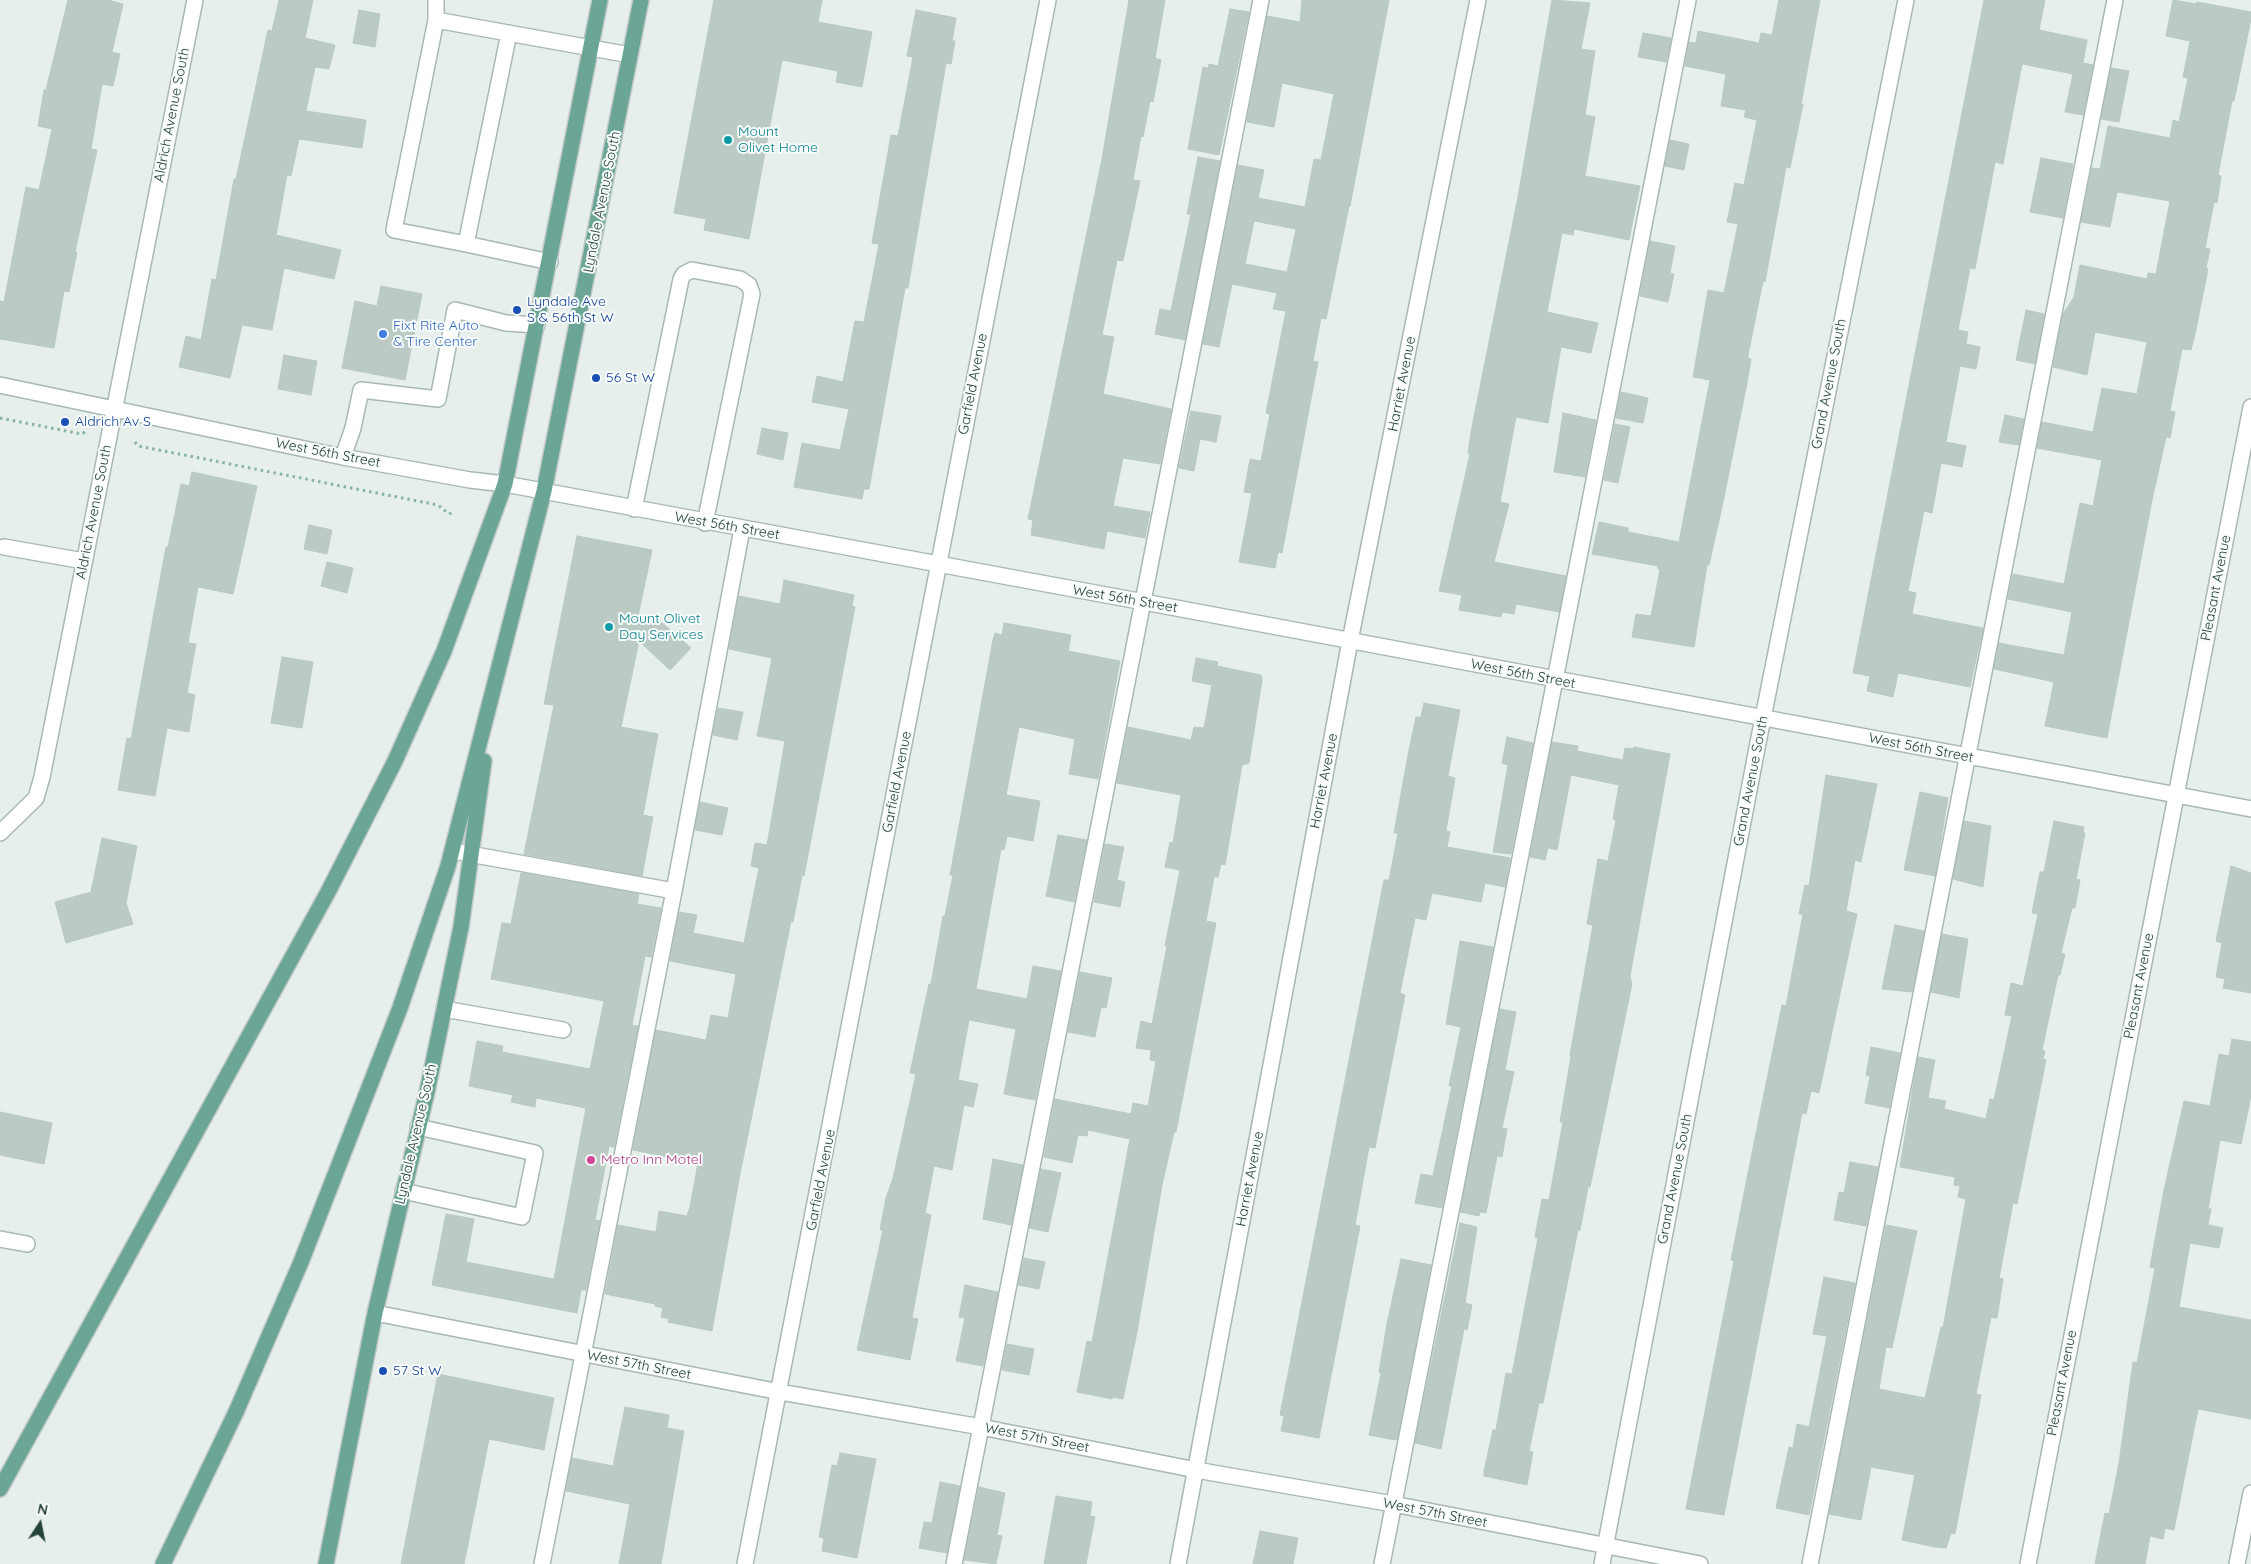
<!DOCTYPE html>
<style>
body{margin:0}
#map{position:relative;width:2251px;height:1564px;overflow:hidden;background:#e6efeb;font-family:Quicksand,sans-serif}
canvas{display:block}
.north{position:absolute;left:15px;top:1499px;width:50px;height:50px;-webkit-text-stroke:4px #f7fbf9;paint-order:stroke;rotate:11deg;font-size:14px;font-weight:700;line-height:20px;text-align:center;color:#24423a}
.north::after{content:'';display:block;margin:auto;width:18px;height:22px;background:#24423a;clip-path:polygon(50% 0,100% 100%,50% 72%,0 100%)}
</style>
<div id="map">
<canvas width="2251" height="1564"></canvas>
<div class="north">N</div>
</div>
<script>
const ctx = document.querySelector('canvas').getContext('2d');
ctx.lineJoin = 'round';
function fill(path, color) {
  ctx.fillStyle = color;
  ctx.fill(path, 'evenodd');
}
function shape(rows) {
  const path = new Path2D();
  for (const r of rows) {
    path.moveTo(r[0], r[1]);
    for (let i = 2; i < r.length; i += 2) path.lineTo(r[i], r[i + 1]);
  }
  return path;
}
function strokePath(path, color, width, dash) {
  ctx.strokeStyle = color;
  ctx.lineWidth = width;
  ctx.lineCap = dash ? 'butt' : 'round';
  ctx.setLineDash(dash || []);
  ctx.stroke(path);
}
function drawText(font, color, halo, rows, align = 'center') {
  ctx.font = font + ' Quicksand,sans-serif';
  ctx.lineWidth = 4;
  ctx.setLineDash([]);
  ctx.textBaseline = 'middle';
  ctx.strokeStyle = halo;
  ctx.fillStyle = color;
  for (const [text, x, y, turn = 0] of rows) {
    ctx.save();
    ctx.translate(x, y);
    ctx.rotate((+turn || 0) * Math.PI / 180);
    ctx.textAlign = isNaN(turn) ? turn : align;
    if (halo) ctx.strokeText(text, 0, 0);
    ctx.fillText(text, 0, 0);
    ctx.restore();
  }
}
const building = shape([
 [68,0,108,0,123,4,112,52,120,54,113,86,102,84,91,149,97,150,75,252,77,252,69,292,64,291,54,348,0,339,0,301,4,302,26,187,39,190,52,129,38,126,44,90,46,90,68,0],
 [279,0,313,0,305,38,335,45,329,69,315,67,306,111,366,120,362,148,299,139,291,176,287,175,276,235,341,250,334,279,284,268,272,330,242,325,230,378,179,367,186,336,201,340,212,279,216,280,234,179,236,179,268,30,272,31,279,0],
 [714,0,822,0,818,22,872,32,862,87,836,82,838,71,782,60,749,239,704,230,706,219,674,213,714,0],
 [1129,0,1165,0,1155,58,1161,60,1153,102,1150,101,1143,137,1141,136,1133,180,1140,181,1123,261,1117,260,1102,335,1114,337,1103,394,1171,409,1160,464,1123,458,1113,506,1150,512,1145,538,1107,531,1104,549,1031,535,1033,520,1028,519,1102,159,1129,0],
 [1302,0,1389,0,1350,206,1349,206,1326,319,1321,318,1313,361,1318,362,1282,553,1278,552,1275,568,1239,562,1252,493,1244,492,1250,459,1261,461,1270,414,1266,413,1286,311,1273,309,1277,293,1232,284,1219,347,1203,344,1238,165,1264,170,1258,198,1305,207,1314,159,1321,160,1334,94,1282,83,1274,127,1247,122,1267,16,1300,22,1302,0],
 [1254,221,1296,229,1287,272,1245,264,1254,221],
 [1552,0,1590,3,1581,49,1595,51,1585,115,1595,117,1585,176,1640,186,1629,240,1574,229,1573,235,1562,233,1547,312,1598,323,1591,353,1561,347,1548,423,1516,417,1500,502,1509,504,1494,562,1566,576,1559,612,1516,604,1514,614,1502,612,1501,617,1459,610,1462,595,1439,591,1470,454,1468,453,1471,432,1518,197,1552,0],
 [1779,0,1820,0,1801,104,1803,104,1790,168,1786,167,1765,282,1763,281,1748,355,1748,358,1751,359,1747,383,1722,507,1709,565,1707,565,1694,647,1632,637,1636,614,1651,616,1660,570,1658,569,1658,566,1592,554,1599,522,1628,528,1628,532,1679,542,1710,380,1693,377,1708,290,1724,293,1738,224,1727,222,1735,183,1744,185,1757,120,1744,117,1746,110,1721,106,1726,74,1685,66,1689,42,1696,43,1698,31,1759,43,1761,33,1772,35,1779,0],
 [1984,0,2045,0,2039,30,2087,40,2083,63,2093,65,2083,115,2065,112,2073,74,2022,64,2003,164,1995,162,1975,269,1970,268,1958,330,1968,332,1966,344,1980,347,1976,369,1960,366,1946,442,1966,446,1962,467,1941,463,1932,513,1924,511,1908,591,1916,593,1912,614,1983,628,1970,687,1898,673,1893,697,1867,691,1870,676,1853,673,1984,0],
 [2173,0,2196,4,2197,2,2251,12,2251,19,2234,101,2232,101,2218,175,2221,176,2217,203,2214,202,2205,248,2210,249,2206,268,2208,269,2195,334,2191,350,2182,349,2170,411,2175,412,2170,438,2166,437,2152,500,2107,738,2045,726,2054,682,1994,669,1999,643,2064,655,2072,612,2008,599,2013,574,2064,584,2080,503,2093,506,2102,460,2037,448,2042,422,2093,432,2102,388,2137,394,2147,342,2095,332,2087,375,2053,367,2063,314,2074,297,2080,265,2147,279,2148,273,2156,274,2170,201,2117,192,2110,227,2081,222,2092,168,2100,169,2108,126,2170,138,2173,120,2179,122,2188,78,2183,77,2190,41,2166,36,2173,0],
 [1230,9,1249,12,1219,155,1188,149,1203,67,1208,68,1209,64,1218,66,1230,9],
 [359,10,380,14,375,47,353,43,359,10],
 [916,10,956,18,952,41,955,41,951,64,946,63,908,288,905,288,869,489,864,489,862,499,794,487,802,443,840,450,849,409,812,402,817,376,843,382,855,321,864,322,879,244,872,243,891,135,898,136,913,57,907,56,916,10],
 [1643,33,1671,38,1666,62,1638,57,1643,33],
 [2111,68,2129,71,2119,122,2101,119,2111,68],
 [1670,140,1689,144,1684,170,1665,166,1670,140],
 [1198,157,1220,161,1185,340,1155,334,1160,309,1171,311,1191,214,1187,214,1198,157],
 [2041,158,2073,164,2063,218,2030,212,2041,158],
 [1650,241,1675,246,1670,273,1674,274,1668,302,1640,296,1650,241],
 [381,286,422,294,405,380,342,368,355,301,377,306,381,286],
 [2026,310,2044,314,2035,364,2016,360,2026,310],
 [284,355,317,361,311,395,278,389,284,355],
 [1621,392,1648,398,1643,423,1616,418,1621,392],
 [1191,411,1221,416,1216,442,1200,439,1194,471,1179,468,1191,411],
 [1563,413,1596,420,1585,477,1554,472,1563,413],
 [2005,415,2024,419,2019,445,1999,442,2005,415],
 [1615,424,1630,427,1618,483,1604,480,1615,424],
 [762,428,788,433,783,460,757,454,762,428],
 [192,472,257,486,233,594,198,587,188,643,196,644,187,693,195,695,189,732,167,728,155,796,118,790,127,738,131,739,166,547,168,547,181,484,189,486,192,472],
 [309,525,332,530,327,554,304,549,309,525],
 [577,536,652,550,638,616,661,622,691,648,670,670,639,641,621,727,658,734,643,815,653,817,642,876,524,854,554,705,544,704,577,536],
 [327,562,353,568,347,593,321,586,327,562],
 [784,580,854,595,852,606,855,607,804,876,802,875,793,922,791,921,739,1179,712,1331,668,1322,669,1319,661,1317,663,1308,655,1306,655,1304,605,1294,618,1225,656,1232,659,1211,687,1216,690,1207,698,1163,633,1150,656,1030,706,1040,711,1015,728,1018,736,974,670,961,679,912,697,915,693,933,744,943,759,868,751,866,755,843,767,845,785,741,757,736,772,658,729,649,739,596,780,604,784,580],
 [1004,623,1071,635,1068,651,1120,661,1098,779,1069,774,1075,739,1019,727,1006,795,1040,801,1033,841,1007,836,1004,850,1001,849,976,989,1027,999,1033,966,1061,971,1035,1100,1004,1094,1016,1029,969,1020,958,1080,978,1084,973,1107,964,1105,952,1170,934,1166,925,1213,931,1215,912,1318,918,1319,910,1360,857,1350,883,1230,880,1230,886,1198,893,1178,916,1074,910,1073,929,984,931,984,943,916,945,916,953,875,950,875,993,640,995,633,1002,635,1004,623],
 [282,657,313,662,302,728,271,723,282,657],
 [1196,658,1218,662,1217,666,1261,675,1262,680,1249,763,1242,765,1225,865,1221,864,1218,877,1214,877,1206,921,1216,923,1176,1132,1174,1132,1162,1185,1137,1332,1123,1399,1113,1397,1112,1399,1077,1392,1087,1341,1092,1342,1130,1139,1088,1130,1087,1136,1078,1135,1072,1163,1044,1157,1055,1099,1131,1114,1133,1103,1148,1106,1156,1061,1150,1060,1151,1050,1136,1048,1141,1021,1152,1024,1167,946,1165,946,1180,870,1165,867,1170,842,1173,843,1181,795,1117,783,1128,727,1191,740,1194,727,1204,728,1212,685,1192,681,1196,658],
 [1424,703,1460,710,1448,776,1455,778,1446,831,1450,832,1447,847,1510,858,1505,887,1485,883,1481,902,1432,893,1426,920,1415,918,1400,993,1405,995,1375,1148,1369,1147,1355,1225,1360,1226,1319,1438,1281,1431,1284,1416,1280,1415,1384,880,1389,880,1398,833,1394,833,1408,755,1416,717,1421,717,1424,703],
 [718,708,743,712,737,740,713,735,718,708],
 [1507,737,1533,743,1511,854,1493,852,1508,765,1502,763,1507,737],
 [1552,742,1578,746,1577,751,1623,760,1625,748,1633,749,1634,747,1670,754,1630,976,1632,984,1590,1187,1588,1187,1580,1230,1578,1230,1543,1403,1539,1403,1529,1451,1533,1452,1527,1485,1484,1476,1484,1471,1493,1430,1496,1430,1506,1373,1512,1374,1538,1238,1535,1237,1542,1199,1549,1200,1563,1122,1560,1122,1571,1056,1570,1055,1593,925,1587,924,1598,859,1608,861,1616,820,1613,819,1619,785,1571,775,1557,850,1548,848,1545,860,1530,857,1552,742],
 [1826,775,1877,784,1861,862,1855,860,1846,911,1857,914,1819,1093,1811,1091,1806,1114,1802,1113,1724,1515,1686,1509,1734,1261,1731,1260,1751,1158,1782,1005,1786,1006,1803,914,1799,914,1805,885,1809,886,1826,775],
 [1920,792,1948,798,1935,876,1904,870,1920,792],
 [700,802,728,808,722,835,695,830,700,802],
 [1964,821,1991,826,1983,887,1953,879,1964,821],
 [2054,821,2084,827,2083,833,2085,833,2076,879,2080,880,2075,908,2072,908,2061,953,2065,954,2060,975,2058,975,2042,1050,2045,1051,2043,1059,2046,1060,2017,1204,2013,1203,1999,1278,2003,1279,1997,1318,1991,1317,1976,1394,1981,1395,1955,1534,1951,1533,1946,1548,1935,1547,1902,1540,1915,1475,1871,1467,1861,1520,1829,1514,1886,1225,1917,1231,1892,1348,1886,1347,1879,1389,1925,1398,1941,1327,1943,1328,1966,1199,1958,1197,1960,1186,1954,1185,1955,1177,1900,1167,1918,1057,1935,1060,1928,1098,1946,1101,1944,1109,1986,1119,1990,1099,1994,1100,2012,1016,2005,1015,2011,983,2023,986,2038,914,2032,913,2040,872,2044,872,2054,821],
 [1058,835,1087,840,1074,902,1046,896,1058,835],
 [102,838,137,846,126,903,133,924,66,943,55,902,91,892,102,838],
 [1105,844,1124,847,1117,880,1125,882,1120,907,1094,902,1105,844],
 [2231,866,2251,873,2251,993,2223,988,2225,979,2216,977,2222,943,2216,941,2231,866],
 [521,873,639,894,637,904,661,908,651,957,645,956,632,1025,638,1026,614,1147,609,1146,595,1220,600,1221,586,1290,581,1290,577,1313,432,1285,446,1214,474,1219,466,1262,554,1279,586,1108,536,1098,535,1107,511,1102,513,1095,469,1086,477,1041,503,1046,502,1052,590,1069,604,1001,491,979,502,923,511,924,521,873],
 [1895,925,1924,931,1912,992,1882,989,1895,925],
 [1942,934,1968,939,1959,998,1931,992,1942,934],
 [1460,941,1493,947,1442,1208,1415,1203,1421,1174,1433,1176,1452,1086,1449,1086,1461,1027,1446,1024,1460,941],
 [1080,972,1112,978,1106,1008,1101,1007,1095,1037,1068,1032,1080,972],
 [1500,1009,1516,1012,1505,1070,1514,1072,1502,1128,1507,1129,1502,1157,1497,1156,1486,1213,1480,1212,1479,1216,1460,1212,1500,1009],
 [2232,1039,2251,1042,2251,1096,2241,1144,2220,1140,2208,1209,2211,1209,2208,1225,2223,1228,2219,1248,2190,1243,2179,1307,2251,1320,2251,1419,2198,1409,2174,1530,2165,1528,2163,1539,2150,1536,2145,1564,2095,1564,2105,1513,2109,1514,2119,1463,2133,1362,2137,1363,2155,1268,2150,1267,2164,1190,2184,1101,2210,1106,2219,1054,2229,1056,2232,1039],
 [1871,1047,1900,1053,1889,1108,1865,1103,1870,1076,1866,1075,1871,1047],
 [0,1112,52,1123,44,1164,0,1155,0,1112],
 [993,1159,1023,1165,1011,1225,983,1219,993,1159],
 [1850,1162,1878,1167,1866,1226,1834,1220,1839,1192,1844,1193,1850,1162],
 [1041,1169,1061,1173,1048,1232,1029,1228,1041,1169],
 [1460,1223,1477,1227,1465,1303,1472,1305,1467,1330,1464,1329,1441,1449,1415,1443,1460,1223],
 [1024,1258,1045,1262,1039,1289,1018,1285,1024,1258],
 [1401,1259,1431,1265,1397,1439,1395,1440,1369,1435,1381,1373,1379,1372,1387,1324,1401,1259],
 [1824,1277,1855,1283,1809,1515,1776,1508,1789,1447,1793,1448,1797,1424,1809,1427,1827,1336,1813,1334,1824,1277],
 [965,1285,998,1292,983,1366,956,1361,965,1318,959,1317,965,1285],
 [1007,1344,1034,1349,1029,1375,1002,1370,1007,1344],
 [438,1374,554,1398,544,1450,489,1439,464,1564,401,1564,438,1374],
 [625,1407,669,1415,667,1428,684,1431,661,1564,619,1564,630,1504,566,1491,572,1458,613,1466,625,1407],
 [840,1453,876,1459,857,1558,822,1551,824,1538,819,1537,832,1465,837,1466,840,1453],
 [940,1482,960,1486,947,1553,919,1548,924,1522,932,1523,940,1482],
 [979,1487,1005,1493,997,1535,1002,1536,996,1564,964,1560,979,1487],
 [1056,1496,1092,1502,1090,1516,1095,1517,1086,1564,1044,1564,1056,1496],
 [1260,1531,1298,1538,1293,1564,1253,1564,1260,1531]
]);
fill(building, '#bbcac4');
strokePath(building, '#b8c9c2', 1);
const minor = shape([
 [436,0,436,20,630,55],
 [436,20,394,230,466,244,509,33],
 [466,244,550,262],
 [0,385,343,457,470,480,505,484,1144,602,2251,809],
 [343,457,353,428,361,390,438,399,455,310,506,323,537,325],
 [634,509,681,279,684,274,692,270,740,279,749,285,752,294,705,523],
 [4,547,84,561],
 [0,833,36,798,42,777,195,0],
 [453,851,674,891],
 [444,1009,563,1030],
 [403,1191,522,1217,535,1153,418,1127],
 [0,1239,27,1244],
 [375,1313,780,1392,981,1427,1196,1470,1393,1504,1700,1564],
 [542,1564,674,891,742,529],
 [745,1564,1048,0],
 [954,1564,1261,0],
 [1178,1564,1350,641,1478,0],
 [1382,1564,1688,0],
 [1602,1564,1757,748,1906,0],
 [1810,1564,2115,0],
 [2028,1564,2251,407],
 [2237,1564,2251,1493]
]);
const major = shape([
 [0,1489,328,892,395,761,444,651,505,484,600,0],
 [163,1564,236,1412,301,1262,400,1008,448,866,544,491,641,0],
 [326,1564,375,1313,427,1092,461,927,484,761]
]);
strokePath(minor, '#a8b8b2', 18);
strokePath(major, '#c2cac8', 18);
strokePath(shape([
 [0,418,82,434,85,432],
 [135,442,138,446,438,505,449,514,453,512]
]), '#86b3a5', 3, [2.5, 4]);
strokePath(minor, '#fff', 15);
strokePath(major, '#6aa596', 15);
for (const [x, y, r, color] of [
 [728,140,5,"#0f9aa8"],
 [517,310,5,"#1a4fb4"],
 [383,334,5,"#3f7fe0"],
 [596,378,5,"#1a4fb4"],
 [65,422,5,"#1a4fb4"],
 [609,627,5,"#0f9aa8"],
 [591,1160,5,"#d1479c"],
 [383,1371,5,"#1a4fb4"]
]) {
  const dot = new Path2D();
  dot.arc(x, y, r, 0, 2 * Math.PI);
  ctx.fillStyle = color;
  ctx.fill(dot);
  strokePath(dot, '#f7fbf9', 2);
}
drawText('14px', '#24423a', '#f7fbf9', [
 ["Aldrich Avenue South",172,115,-79],
 ["Lyndale Avenue South",602,202,-79],
 ["Garfield Avenue",973,384,-79],
 ["Harriet Avenue",1402,384,-79],
 ["Grand Avenue South",1829,384,-79],
 ["West 56th Street",328,453,11],
 ["Aldrich Avenue South",94,512,-79],
 ["West 56th Street",727,526,10],
 ["Pleasant Avenue",2216,588,-79],
 ["West 56th Street",1125,599,10],
 ["West 56th Street",1523,674,11],
 ["West 56th Street",1921,748,11],
 ["Harriet Avenue",1324,781,-79],
 ["Grand Avenue South",1751,781,-79],
 ["Garfield Avenue",897,782,-79],
 ["Pleasant Avenue",2139,986,-79],
 ["Lyndale Avenue South",416,1134,-77],
 ["Harriet Avenue",1250,1179,-79],
 ["Grand Avenue South",1675,1179,-79],
 ["Garfield Avenue",821,1180,-79],
 ["West 57th Street",639,1365,11],
 ["Pleasant Avenue",2062,1383,-79],
 ["West 57th Street",1037,1438,11],
 ["West 57th Street",1435,1513,11]
]);
drawText('14px', '#0d838f', '#f7fbf9', [
 ["Mount",738,132],
 ["Olivet Home",738,148],
 ["Mount Olivet",619,619],
 ["Day Services",619,635]
], 'left');
drawText('14px', '#164399', '#f7fbf9', [
 ["Lyndale Ave",527,302],
 ["S & 56th St W",527,318],
 ["56 St W",606,378],
 ["Aldrich Av S",75,422],
 ["57 St W",393,1371]
], 'left');
drawText('14px', '#366cbe', '#f7fbf9', [
 ["Fixt Rite Auto",393,326],
 ["& Tire Center",393,342]
], 'left');
drawText('14px', '#b23c85', '#f7fbf9', [
 ["Metro Inn Motel",601,1160]
], 'left');
</script>
